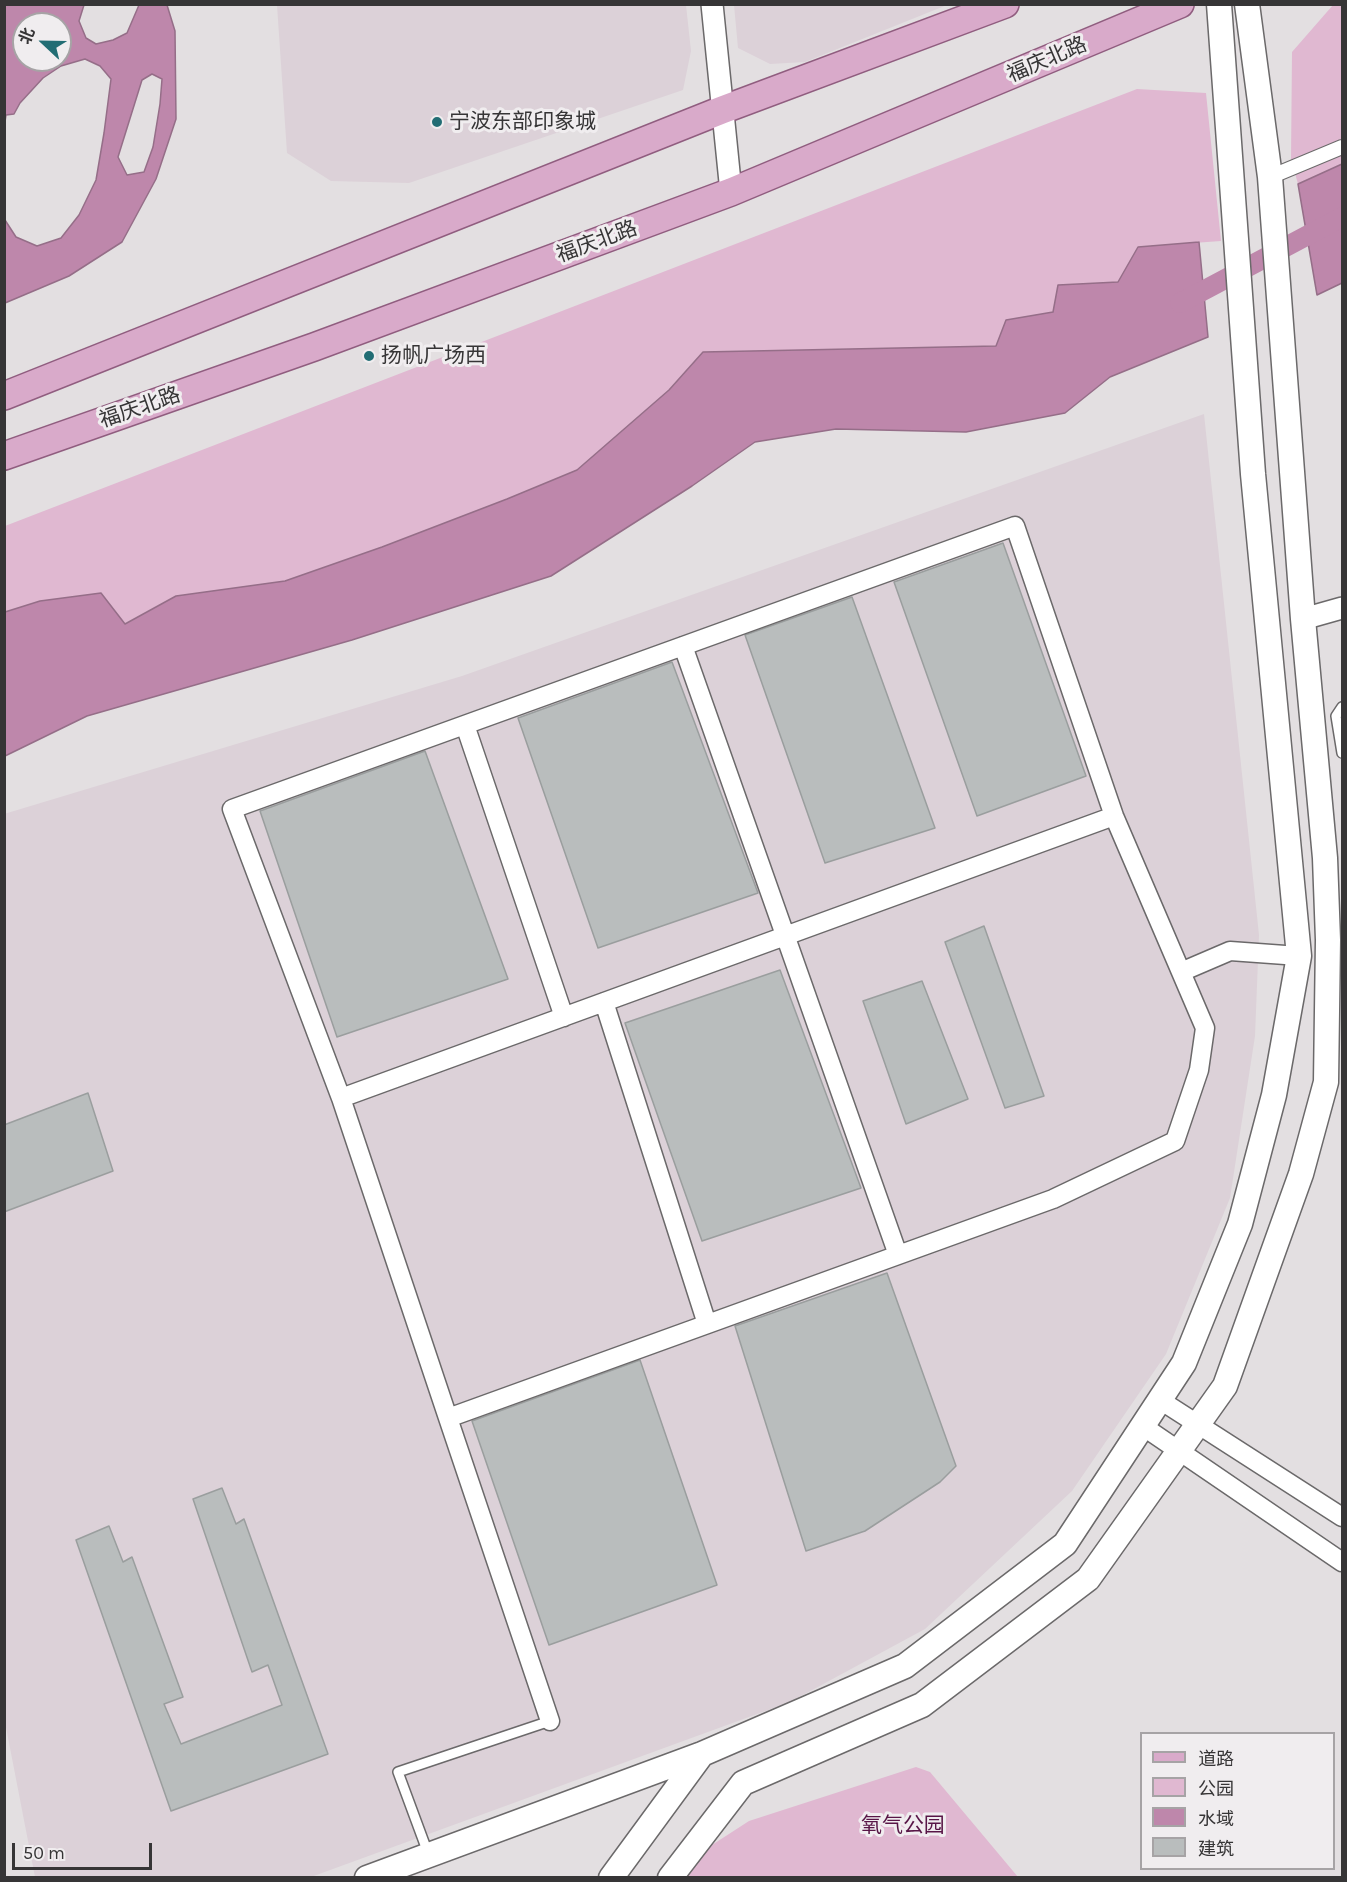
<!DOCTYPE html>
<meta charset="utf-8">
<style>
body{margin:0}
#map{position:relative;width:1347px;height:1882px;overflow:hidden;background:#e3dfe1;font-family:Karla,"Noto Sans SC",sans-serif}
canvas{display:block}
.frame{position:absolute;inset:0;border:6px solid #363536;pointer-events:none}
.legend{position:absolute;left:1140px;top:1732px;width:195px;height:138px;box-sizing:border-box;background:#f0edef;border:2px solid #a6a3a5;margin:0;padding:8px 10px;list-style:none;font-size:18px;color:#363536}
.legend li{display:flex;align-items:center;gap:12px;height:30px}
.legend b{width:30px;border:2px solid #a6a3a5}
.north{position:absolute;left:12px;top:12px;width:60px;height:60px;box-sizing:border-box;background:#f0edef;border:2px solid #a6a3a5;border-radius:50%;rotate:292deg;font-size:16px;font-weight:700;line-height:24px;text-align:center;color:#363536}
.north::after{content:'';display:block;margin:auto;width:21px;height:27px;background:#226d74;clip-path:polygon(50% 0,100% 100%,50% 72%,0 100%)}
.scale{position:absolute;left:12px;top:1843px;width:140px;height:27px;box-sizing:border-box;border:3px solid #363536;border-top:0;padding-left:8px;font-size:18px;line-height:21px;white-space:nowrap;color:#363536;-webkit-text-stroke:4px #f0edef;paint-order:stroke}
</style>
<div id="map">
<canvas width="1347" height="1882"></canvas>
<div class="frame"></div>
<ul class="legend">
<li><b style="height:8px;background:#d9aaca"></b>道路</li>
<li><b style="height:16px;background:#e0b8d1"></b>公园</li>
<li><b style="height:16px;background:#be87ab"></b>水域</li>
<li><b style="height:16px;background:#b9bdbd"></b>建筑</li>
</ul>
<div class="north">北</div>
<div class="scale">50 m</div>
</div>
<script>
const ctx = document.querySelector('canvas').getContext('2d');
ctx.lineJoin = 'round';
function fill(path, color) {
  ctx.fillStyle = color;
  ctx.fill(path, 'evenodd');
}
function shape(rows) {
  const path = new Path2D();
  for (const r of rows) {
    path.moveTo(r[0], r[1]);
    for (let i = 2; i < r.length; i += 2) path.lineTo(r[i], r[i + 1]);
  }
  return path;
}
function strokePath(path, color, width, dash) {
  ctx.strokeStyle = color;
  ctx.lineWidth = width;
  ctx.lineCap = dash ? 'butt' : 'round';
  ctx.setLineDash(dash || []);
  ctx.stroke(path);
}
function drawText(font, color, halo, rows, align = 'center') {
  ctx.font = font + ' Karla,"Noto Sans SC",sans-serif';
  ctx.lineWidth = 6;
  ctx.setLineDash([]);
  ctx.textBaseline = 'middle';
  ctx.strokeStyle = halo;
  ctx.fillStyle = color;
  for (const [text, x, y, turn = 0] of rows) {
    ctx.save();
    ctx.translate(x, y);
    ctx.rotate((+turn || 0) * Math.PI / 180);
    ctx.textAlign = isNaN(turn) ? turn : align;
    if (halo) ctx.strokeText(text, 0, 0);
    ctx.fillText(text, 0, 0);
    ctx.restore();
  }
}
fill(shape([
 [277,5,686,5,691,51,683,90,409,183,331,181,287,153],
 [734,5,734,4,947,5,805,62,770,64,738,48],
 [1204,414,1259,935,1255,1036,1230,1198,1166,1354,1072,1491,925,1629,790,1702,311,1877,35,1877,4,1717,4,814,462,676]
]), '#dcd1d8');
fill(shape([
 [1333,5,1342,5,1342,164,1298,184,1291,159,1292,52],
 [1137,89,1206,93,1221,241,1138,247,1119,282,1058,285,1053,312,1006,320,996,346,703,352,669,390,577,470,507,499,382,547,285,581,176,596,124,624,40,601,5,612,5,526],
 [916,1767,930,1772,1018,1877,661,1878,749,1821]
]), '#e0b8d1');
const water = shape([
 [5,4,84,5,79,21,86,38,96,44,113,40,127,33,139,5,167,5,175,31,176,119,156,179,122,242,69,276,5,303,5,220,16,237,37,246,61,238,79,215,96,180,104,133,111,79,100,66,85,59,61,66,43,78,20,103,14,114,6,115,5,122,5,4],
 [24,24,60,24,60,60,24,60,24,24],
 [152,74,162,79,160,104,153,147,144,172,127,175,118,157,142,80,152,74],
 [1342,164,1342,283,1317,295,1298,184,1342,164],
 [1199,242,1208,337,1110,377,1065,413,966,432,836,429,755,442,692,486,551,576,352,640,87,716,5,756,5,612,40,601,101,593,125,624,176,596,285,581,382,547,507,499,577,470,669,390,703,352,996,346,1006,320,1053,312,1058,285,1118,282,1138,247,1199,242]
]);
fill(water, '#be87ab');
strokePath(water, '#956e88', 1.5);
strokePath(shape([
 [1180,303,1342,217]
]), '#be87ab', 20);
const building = shape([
 [1003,543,1086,776,977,816,894,582,1003,543],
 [852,597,935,828,825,863,745,635,852,597],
 [672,662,758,893,598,948,518,718,672,662],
 [425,751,508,979,337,1037,260,811,425,751],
 [984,926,1044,1096,1005,1108,945,942,984,926],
 [780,970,861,1188,702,1241,625,1023,780,970],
 [922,981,968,1099,906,1124,863,1001,922,981],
 [88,1093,113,1171,4,1212,4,1125,88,1093],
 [887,1273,956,1466,940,1482,865,1531,806,1551,735,1326,887,1273],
 [640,1360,717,1585,549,1645,472,1421,640,1360],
 [222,1488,236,1524,244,1519,328,1754,171,1811,76,1540,109,1526,123,1562,132,1557,183,1697,164,1704,181,1744,282,1705,268,1665,252,1672,193,1499,222,1488]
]);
fill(building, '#b9bdbd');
strokePath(building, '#9a9e9e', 1.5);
const service = shape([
 [1342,707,1336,716,1342,753],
 [428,1853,398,1772,550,1721]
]);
const pedestrian = shape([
 [1270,177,1342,147]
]);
const minor = shape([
 [683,646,898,1255],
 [465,725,564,1017],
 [1181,972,1230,951,1299,956],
 [604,1002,707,1324],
 [341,1098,1114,816],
 [1160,1400,1342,1517],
 [448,1418,1053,1199,1175,1141,1199,1070,1205,1028,1114,816,1015,526,232,809,341,1098,448,1418,550,1721],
 [1144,1427,1342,1562]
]);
const tertiary = shape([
 [712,4,731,192],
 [1303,619,1342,608]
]);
const secondary = shape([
 [367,1878,702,1754,905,1666,1065,1544,1184,1363,1240,1224,1274,1095,1299,956,1253,474,1219,4],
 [611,1878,702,1754],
 [670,1878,743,1783,922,1705,1088,1579,1225,1386,1301,1174,1326,1082,1328,940,1325,858,1303,619,1270,177,1247,4]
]);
const primary = shape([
 [4,396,722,110,1005,4],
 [4,456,314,347,731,192,1180,4]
]);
strokePath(service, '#6b696a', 12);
strokePath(pedestrian, '#6b696a', 16);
strokePath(minor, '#6b696a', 21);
strokePath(tertiary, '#6b696a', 24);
strokePath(secondary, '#6b696a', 27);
strokePath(primary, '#905d7f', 30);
strokePath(service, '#fff', 9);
strokePath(pedestrian, '#fff', 14);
strokePath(minor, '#fff', 18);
strokePath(tertiary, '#fff', 21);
strokePath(secondary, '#fff', 24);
strokePath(primary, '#d9aaca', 27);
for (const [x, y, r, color] of [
 [437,122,6,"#226d74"],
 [369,356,6,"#226d74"]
]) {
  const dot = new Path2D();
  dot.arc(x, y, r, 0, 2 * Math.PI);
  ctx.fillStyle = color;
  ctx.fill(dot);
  strokePath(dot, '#f0edef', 2);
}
drawText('21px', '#363536', '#f0edef', [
 ["福庆北路",1047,60,-23],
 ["福庆北路",597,242,-20],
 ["福庆北路",140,408,-19]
]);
drawText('21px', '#363536', '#f0edef', [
 ["宁波东部印象城",449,122],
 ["扬帆广场西",381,356]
], 'left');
drawText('21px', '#581647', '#f0edef', [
 ["氧气公园",903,1826]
]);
</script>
